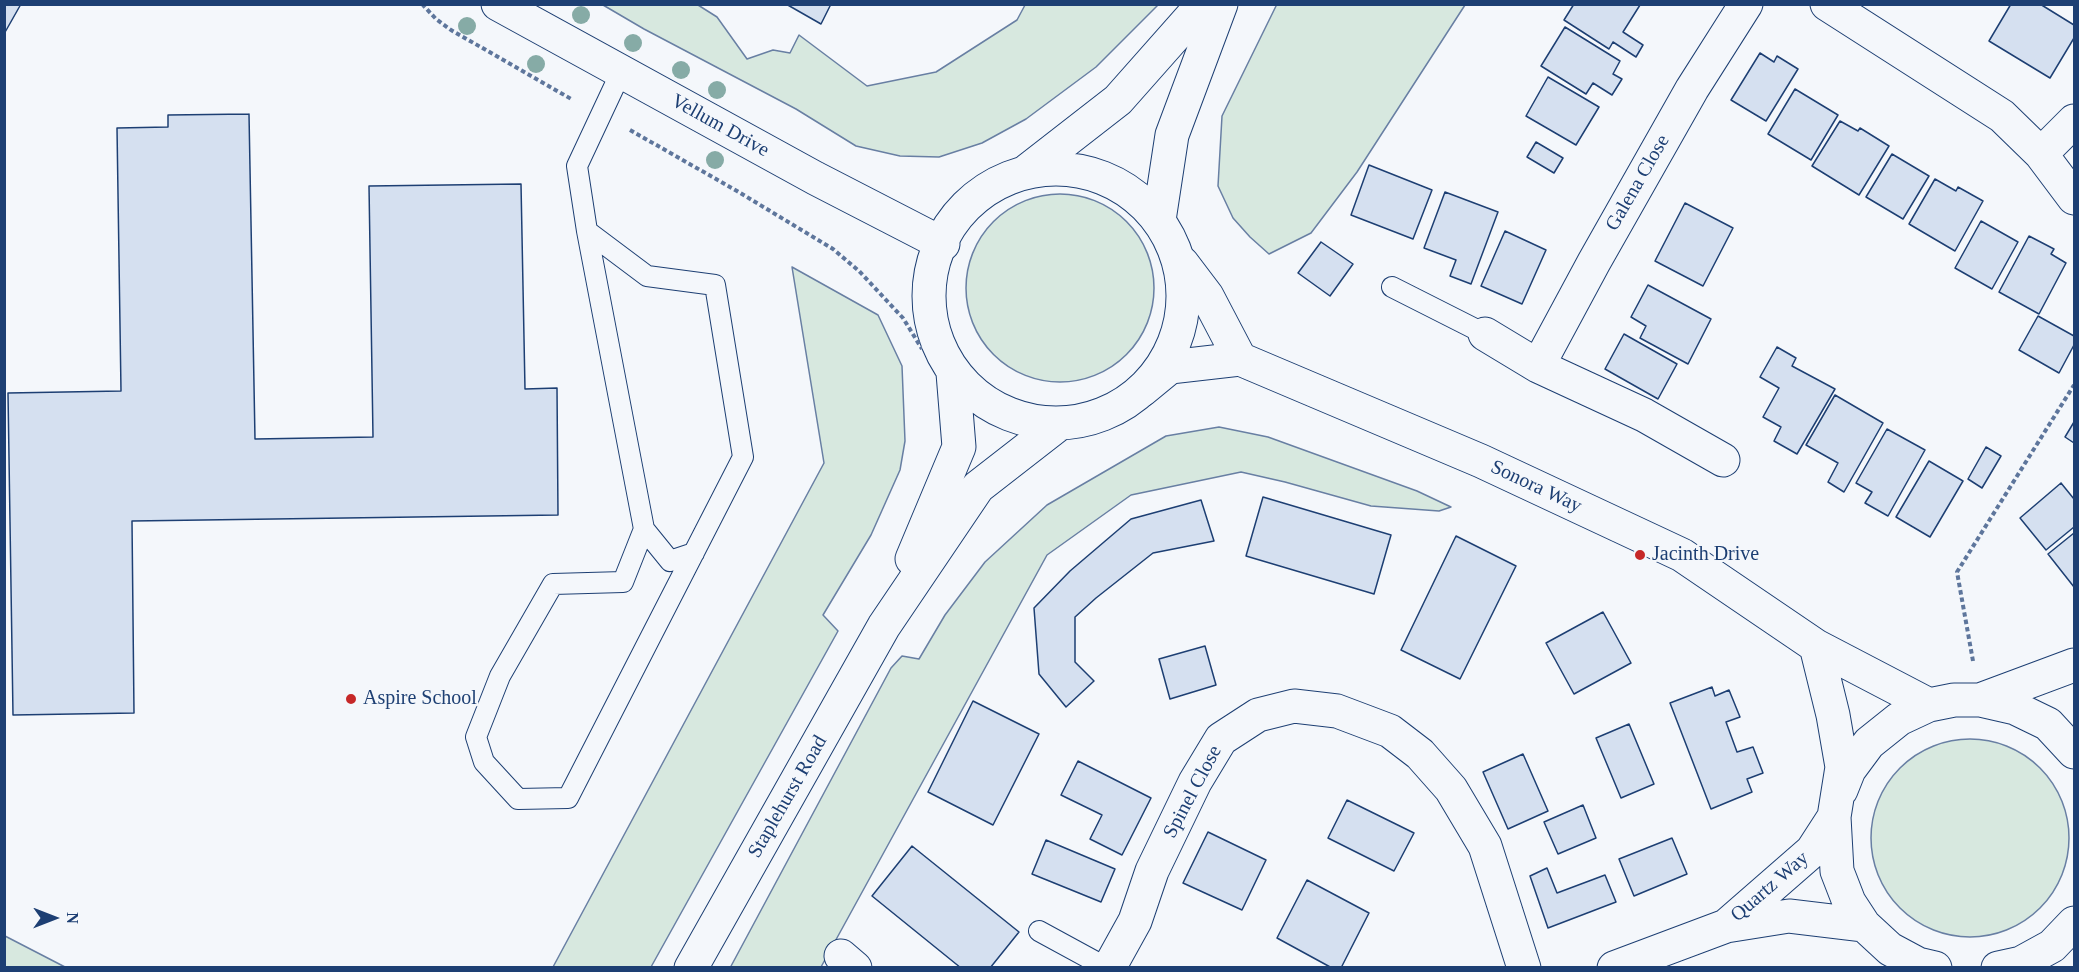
<!DOCTYPE html>
<style>
body{margin:0}
#map{position:relative;width:2079px;height:972px;overflow:hidden;background:#f4f7fb;font-family:Georgia,serif}
canvas{display:block}
.frame{position:absolute;inset:0;border:6px solid #1d3f73;pointer-events:none}
.north{position:absolute;left:24px;top:888px;width:60px;height:60px;-webkit-text-stroke:4px #f4f7fb;paint-order:stroke;rotate:90deg;font-size:16px;font-weight:700;line-height:24px;text-align:center;color:#1d3f73}
.north::after{content:'';display:block;margin:auto;width:21px;height:27px;background:#1d3f73;clip-path:polygon(50% 0,100% 100%,50% 72%,0 100%)}
</style>
<div id="map">
<canvas width="2079" height="972"></canvas>
<div class="frame"></div>
<div class="north">N</div>
</div>
<script>
const ctx = document.querySelector('canvas').getContext('2d');
ctx.lineJoin = 'round';
function fill(path, color) {
  ctx.fillStyle = color;
  ctx.fill(path, 'evenodd');
}
function shape(rows) {
  const path = new Path2D();
  for (const r of rows) {
    if (r.length === 3) {
      path.moveTo(r[0] + r[2], r[1]);
      path.arc(r[0], r[1], r[2], 0, 2 * Math.PI);
      continue;
    }
    path.moveTo(r[0], r[1]);
    for (let i = 2; i < r.length; i += 2) path.lineTo(r[i], r[i + 1]);
  }
  return path;
}
function strokePath(path, color, width, dash) {
  ctx.strokeStyle = color;
  ctx.lineWidth = width;
  ctx.lineCap = dash ? 'butt' : 'round';
  ctx.setLineDash(dash || []);
  ctx.stroke(path);
}
function drawText(font, color, halo, rows, align = 'center') {
  ctx.font = font + ' Georgia,serif';
  ctx.lineWidth = 4.5;
  ctx.setLineDash([]);
  ctx.textBaseline = 'middle';
  ctx.strokeStyle = halo;
  ctx.fillStyle = color;
  for (const [text, x, y, turn = 0] of rows) {
    ctx.save();
    ctx.translate(x, y);
    ctx.rotate((+turn || 0) * Math.PI / 180);
    ctx.textAlign = isNaN(turn) ? turn : align;
    if (halo) ctx.strokeText(text, 0, 0);
    ctx.fillText(text, 0, 0);
    ctx.restore();
  }
}
const green = shape([
 [1277,4,1465,5,1357,172,1311,233,1269,254,1250,237,1233,218,1218,186,1222,116,1277,4],
 [603,5,698,5,717,17,747,59,773,50,790,53,799,35,867,86,936,72,1017,20,1025,5,1158,5,1096,67,1026,119,982,143,939,157,900,156,856,146,796,109,644,29,603,5],
 [1060,288,94],
 [792,267,878,315,902,366,905,441,900,470,871,535,823,615,838,631,651,967,553,967,824,463,792,267],
 [1219,427,1268,437,1417,491,1451,507,1439,511,1371,506,1285,482,1241,472,1131,495,1047,555,821,967,730,968,891,668,902,656,919,659,945,615,985,562,1047,505,1166,436,1219,427],
 [1970,838,99],
 [4,936,5,936,65,967,5,967,4,936]
]);
fill(green, '#d7e8df');
strokePath(green, '#687fa3', 1.5);
const building = shape([
 [4,4,21,4,4,34,4,4],
 [786,4,831,4,821,24,786,4],
 [1574,4,1640,5,1623,32,1643,45,1636,57,1613,42,1609,49,1564,20,1574,4],
 [2011,4,2040,4,2074,25,2074,38,2050,78,1989,41,2011,4],
 [1565,27,1620,61,1613,74,1622,79,1612,95,1593,83,1586,94,1541,66,1565,27],
 [1760,53,1774,62,1777,56,1798,69,1766,121,1731,100,1760,53],
 [1548,77,1599,107,1576,145,1526,116,1548,77],
 [1795,89,1838,115,1811,160,1768,134,1795,89],
 [249,114,255,439,373,437,369,186,521,184,525,389,557,388,558,515,132,521,134,713,13,715,8,393,121,391,117,128,168,127,168,115,249,114],
 [1840,121,1858,131,1860,128,1889,146,1859,195,1812,166,1840,121],
 [1536,142,1563,158,1554,173,1527,157,1536,142],
 [1892,154,1929,176,1903,219,1866,197,1892,154],
 [1369,165,1432,190,1413,239,1351,215,1369,165],
 [1935,179,1956,191,1958,187,1983,201,1955,251,1909,224,1935,179],
 [1445,192,1498,212,1471,284,1450,276,1456,260,1424,248,1445,192],
 [1685,203,1733,228,1703,286,1655,261,1685,203],
 [1981,221,2018,242,1992,289,1955,268,1981,221],
 [1505,231,1546,250,1522,304,1481,286,1505,231],
 [2029,236,2054,249,2051,254,2066,263,2039,314,1999,292,2029,236],
 [1321,242,1353,264,1330,296,1298,273,1321,242],
 [1648,285,1711,319,1688,364,1640,338,1646,326,1631,317,1648,285],
 [2038,316,2074,336,2074,345,2059,373,2019,350,2038,316],
 [1624,334,1677,364,1658,399,1605,369,1624,334],
 [1777,347,1796,358,1792,366,1835,389,1797,454,1774,441,1781,427,1763,417,1779,388,1760,377,1777,347],
 [1835,395,1883,423,1844,492,1828,482,1838,463,1806,445,1835,395],
 [2074,422,2074,443,2065,437,2074,422],
 [1887,429,1925,450,1888,516,1865,503,1872,492,1856,483,1887,429],
 [1986,447,2001,456,1982,488,1968,479,1986,447],
 [1929,461,1963,481,1930,537,1896,517,1929,461],
 [2061,483,2074,499,2074,527,2046,550,2020,518,2061,483],
 [1263,497,1391,535,1374,594,1246,556,1263,497],
 [1201,500,1214,541,1153,553,1096,598,1075,617,1075,662,1094,681,1066,707,1039,674,1034,608,1070,571,1131,519,1201,500],
 [2074,533,2074,587,2048,554,2074,533],
 [1456,536,1516,566,1460,679,1401,650,1456,536],
 [1603,612,1631,663,1574,694,1546,643,1603,612],
 [1205,646,1216,685,1170,699,1159,659,1205,646],
 [1712,687,1715,696,1729,690,1740,717,1726,722,1737,752,1753,747,1763,773,1747,779,1752,792,1711,809,1670,703,1712,687],
 [973,701,1039,734,993,825,928,792,973,701],
 [1629,724,1654,784,1621,798,1596,738,1629,724],
 [1523,754,1548,811,1508,829,1483,772,1523,754],
 [1078,761,1151,798,1122,855,1090,839,1102,815,1061,795,1078,761],
 [1347,800,1414,833,1394,871,1328,838,1347,800],
 [1583,805,1596,838,1558,854,1544,822,1583,805],
 [1208,832,1266,860,1242,910,1183,883,1208,832],
 [1672,838,1687,874,1634,896,1619,859,1672,838],
 [1046,840,1115,869,1101,902,1032,874,1046,840],
 [912,846,1019,932,990,968,961,968,872,896,912,846],
 [1547,868,1557,893,1605,875,1616,902,1548,928,1530,876,1547,868],
 [1307,880,1369,913,1341,968,1332,968,1277,938,1307,880]
]);
fill(building, '#d5e0f0');
strokePath(building, '#1d3f73', 1.5);
const lane = shape([
 [587,231,644,529,623,582,553,584,500,676,476,737,484,762,518,799,568,798,743,457,715,285,647,276,587,231,577,166,621,72],
 [1392,287,1485,334],
 [644,529,670,561,694,553],
 [1039,931,1107,968]
]);
const street = shape([
 [498,4,815,178,943,244],
 [1827,4,2002,116,2041,154,2074,198],
 [2041,154,2074,121],
 [1182,263,1207,296,1240,359],
 [1485,334,1538,366,1644,415,1723,460],
 [1538,366,1594,262,1692,89,1746,4],
 [1142,390,1170,367,1240,359,1481,461,1682,555,1816,646,1929,705],
 [1816,646,1833,715,1842,767,1834,817,1837,871,1849,902,1864,925,1890,949,1918,964,1935,968],
 [1980,700,2074,665],
 [1841,790,1849,770,1869,743,1899,719,1929,705,1954,700,1980,700,2015,708,2048,724,2074,752],
 [1726,926,1812,851,1834,817],
 [841,956,855,968],
 [1109,968,1135,921,1152,871,1195,782,1221,739,1258,715,1294,706,1337,711,1390,731,1420,754,1451,789,1485,846,1524,968],
 [1614,968,1726,926,1789,916,1864,925],
 [1998,968,2021,963,2052,946,2074,923]
]);
const secondary = shape([
 [1056,296,127],
 [1028,170,1118,100,1203,4],
 [1159,220,1172,135,1221,4],
 [912,559,959,447,953,373],
 [691,968,884,626,978,487,1059,424]
]);
strokePath(lane, '#1d3f73', 22);
strokePath(street, '#1d3f73', 35);
strokePath(secondary, '#1d3f73', 35);
strokePath(shape([
 [422,4,436,19,451,30,573,100],
 [630,130,737,191,833,249,859,271,903,318,922,349],
 [1973,661,1957,572,2074,385]
]), '#5e769c', 4, [4.5, 3]);
strokePath(lane, '#f4f7fb', 20);
strokePath(street, '#f4f7fb', 33);
strokePath(secondary, '#f4f7fb', 33);
ctx.fillStyle = '#86aba6';
for (const [x, y] of [
 [581,15],
 [467,26],
 [633,43],
 [536,64],
 [681,70],
 [717,90],
 [715,160]
]) {
  ctx.beginPath();
  ctx.arc(x, y, 9, 0, 2 * Math.PI);
  ctx.fill();
}
for (const [x, y, r, color] of [
 [1640,555,6,"#c62828"],
 [351,699,6,"#c62828"]
]) {
  const dot = new Path2D();
  dot.arc(x, y, r, 0, 2 * Math.PI);
  ctx.fillStyle = color;
  ctx.fill(dot);
  strokePath(dot, '#f4f7fb', 2);
}
drawText('20px', '#1d3f73', '#f4f7fb', [
 ["Vellum Drive",720,126,29],
 ["Galena Close",1638,183,-60],
 ["Sonora Way",1536,487,25],
 ["Spinel Close",1193,792,-62],
 ["Staplehurst Road",788,797,-60],
 ["Quartz Way",1770,887,-41]
]);
drawText('20px', '#1d3f73', '#f4f7fb', [
 ["Jacinth Drive",1652,555],
 ["Aspire School",363,699]
], 'left');
</script>
